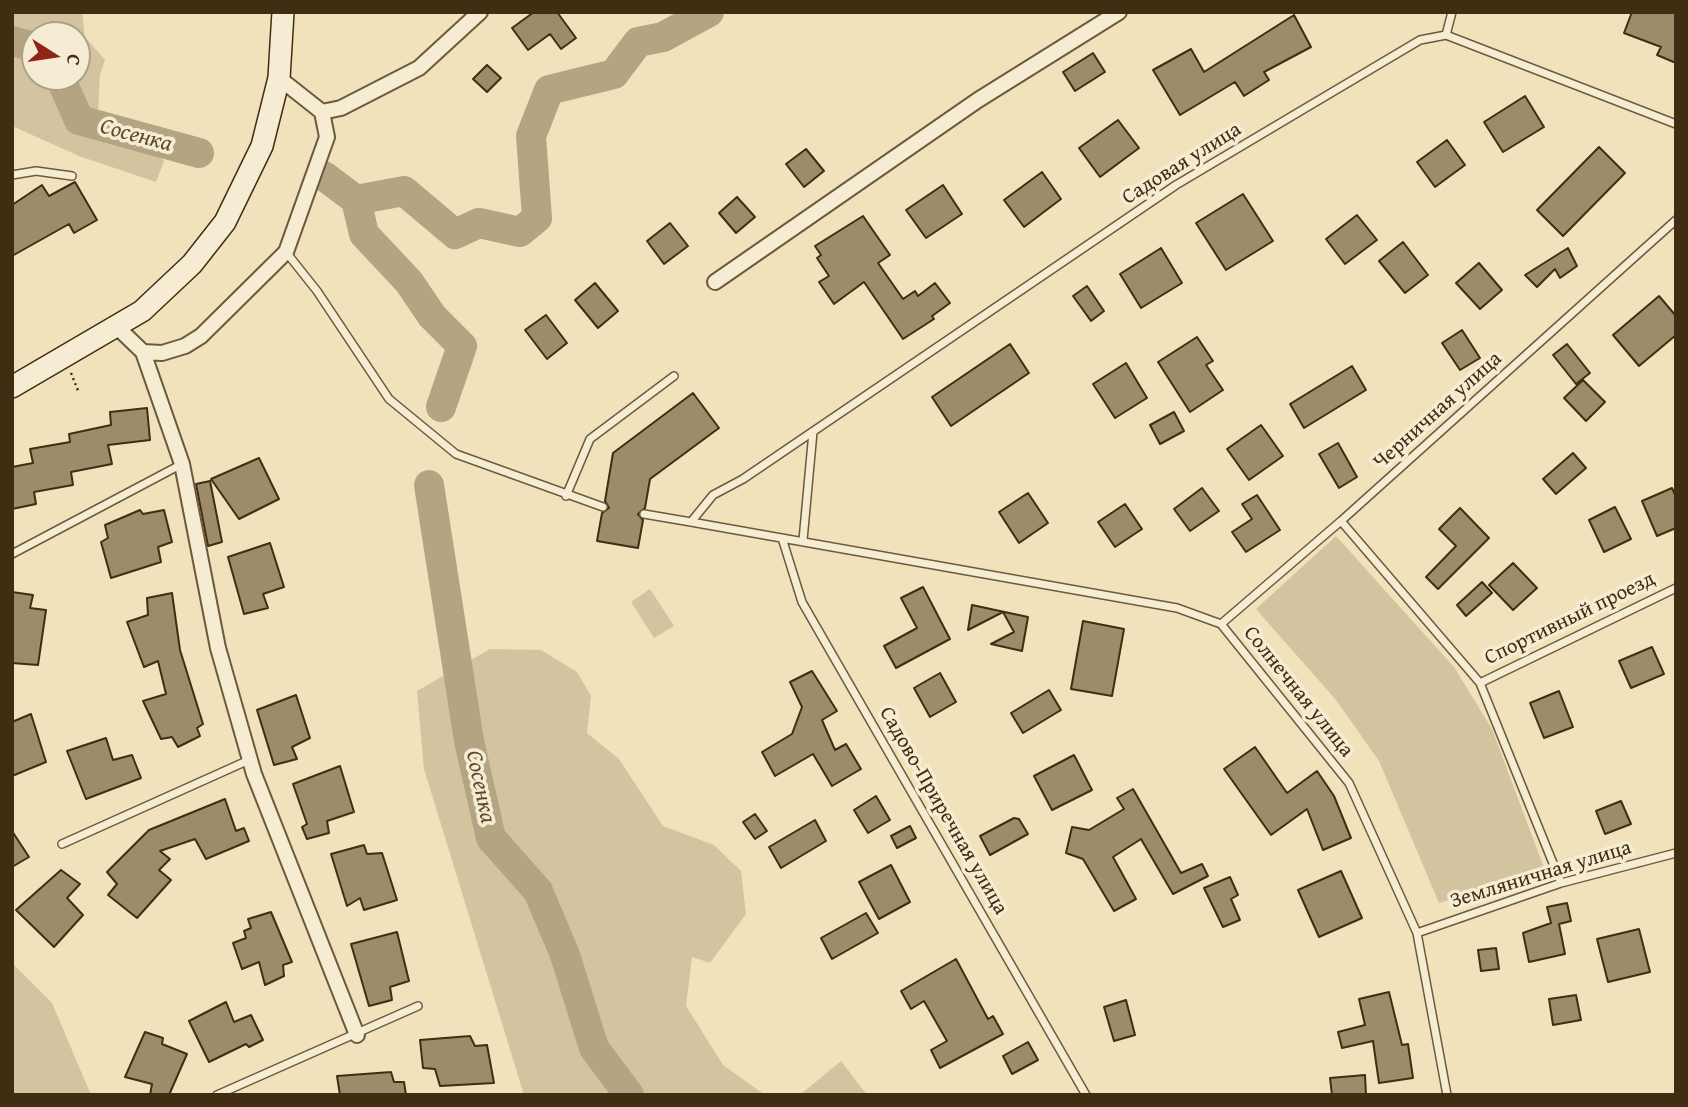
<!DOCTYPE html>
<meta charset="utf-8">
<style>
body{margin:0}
#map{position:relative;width:1688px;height:1107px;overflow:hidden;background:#f1e2bc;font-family:"Gentium Book Plus",serif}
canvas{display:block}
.frame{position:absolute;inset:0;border:14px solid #412d12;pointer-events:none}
.north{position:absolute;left:21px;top:21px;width:70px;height:70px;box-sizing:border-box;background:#f6ecd3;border:2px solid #aea086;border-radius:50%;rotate:102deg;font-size:19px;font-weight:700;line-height:28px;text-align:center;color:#412d12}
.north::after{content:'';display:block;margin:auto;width:24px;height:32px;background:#8f2418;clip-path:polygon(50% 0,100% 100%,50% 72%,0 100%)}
</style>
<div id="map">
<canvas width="1688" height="1107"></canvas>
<div class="frame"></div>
<div class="north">С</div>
</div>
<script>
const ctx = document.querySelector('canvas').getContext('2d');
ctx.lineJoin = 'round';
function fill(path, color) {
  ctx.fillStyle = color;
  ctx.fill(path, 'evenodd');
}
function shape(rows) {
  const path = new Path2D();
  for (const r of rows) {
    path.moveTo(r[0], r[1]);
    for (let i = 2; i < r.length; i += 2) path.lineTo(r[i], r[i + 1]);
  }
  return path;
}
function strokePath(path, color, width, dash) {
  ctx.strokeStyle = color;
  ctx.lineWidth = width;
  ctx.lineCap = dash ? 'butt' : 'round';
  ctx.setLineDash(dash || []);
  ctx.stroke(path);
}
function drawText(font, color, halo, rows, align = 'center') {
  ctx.font = font + ' "Gentium Book Plus",serif';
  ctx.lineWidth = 7;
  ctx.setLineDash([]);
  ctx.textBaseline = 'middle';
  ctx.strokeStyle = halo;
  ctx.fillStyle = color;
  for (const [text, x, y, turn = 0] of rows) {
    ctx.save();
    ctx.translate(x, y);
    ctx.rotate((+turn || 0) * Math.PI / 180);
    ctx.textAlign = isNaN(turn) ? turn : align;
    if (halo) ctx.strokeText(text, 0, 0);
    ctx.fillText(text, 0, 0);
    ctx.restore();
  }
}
fill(shape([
 [12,12,82,12,85,37,105,60,100,75,98,114,144,136,164,161,156,182,79,156,12,126],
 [35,35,77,35,77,77,35,77],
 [1336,536,1454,667,1492,729,1546,873,1439,903,1379,761,1336,700,1256,609],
 [650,589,674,626,654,638,631,602],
 [490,649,541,650,577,672,591,696,587,733,619,759,663,826,714,845,741,871,746,914,710,963,692,957,686,1006,723,1065,765,1095,524,1095,424,769,417,691],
 [12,963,52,1003,91,1095,12,1095],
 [841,1061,867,1095,801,1095,801,1094]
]), '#d3c39f');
strokePath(shape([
 [12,41,35,47],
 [60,77,79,120,199,153],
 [324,176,356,200,364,234,409,282,432,316,462,346,441,407],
 [356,200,404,191,455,234,479,223,520,232,537,218,531,136,549,90,614,74,638,42,663,37,709,12],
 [429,485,469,741,491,838,538,891,565,955,594,1048,629,1095]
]), '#b5a482', 30);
const building = shape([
 [534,12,557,12,576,38,561,49,550,34,528,50,512,28,534,12],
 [1632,12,1676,12,1676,63,1657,55,1661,47,1624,33,1632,12],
 [1294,15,1311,47,1264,72,1269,80,1244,96,1235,82,1180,115,1153,70,1191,49,1204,72,1294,15],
 [1093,53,1105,72,1075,91,1063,72,1093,53],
 [487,65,501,78,487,92,473,79,487,65],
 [1525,96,1544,127,1503,152,1484,122,1525,96],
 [1118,120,1139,148,1100,177,1079,148,1118,120],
 [1447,140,1465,165,1435,187,1417,162,1447,140],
 [1599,147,1625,173,1563,236,1537,210,1599,147],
 [806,149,824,171,804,187,786,164,806,149],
 [1042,172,1061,199,1024,227,1004,200,1042,172],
 [75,182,97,220,74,233,69,224,12,256,12,205,42,185,49,196,75,182],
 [943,185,962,214,926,238,906,210,943,185],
 [1243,194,1273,241,1226,270,1196,223,1243,194],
 [737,197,755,217,736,233,719,213,737,197],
 [1357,215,1377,240,1345,264,1326,239,1357,215],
 [863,216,890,255,878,263,903,299,915,291,918,296,935,283,950,303,932,316,934,319,903,339,864,282,834,304,819,282,829,276,817,258,821,255,815,246,863,216],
 [670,223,688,246,664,264,647,241,670,223],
 [1403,242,1428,275,1405,293,1379,261,1403,242],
 [1161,248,1182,283,1141,308,1120,274,1161,248],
 [1568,248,1577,266,1560,278,1555,269,1537,287,1525,275,1568,248],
 [1479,263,1502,290,1480,309,1456,283,1479,263],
 [595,283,618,311,598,328,575,300,595,283],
 [1087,286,1104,311,1091,321,1073,296,1087,286],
 [1659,296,1676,316,1676,335,1639,366,1613,335,1659,296],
 [546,315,567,343,547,359,525,330,546,315],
 [1462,330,1480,358,1460,370,1442,343,1462,330],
 [1197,337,1213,361,1206,365,1223,390,1190,412,1158,362,1197,337],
 [1010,344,1029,373,951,426,932,397,1010,344],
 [1567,344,1590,373,1576,384,1553,355,1567,344],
 [1126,363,1147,398,1115,418,1093,384,1126,363],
 [1352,366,1366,390,1304,428,1290,404,1352,366],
 [1583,380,1605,402,1586,421,1564,398,1583,380],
 [693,393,719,428,650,479,645,508,638,514,643,520,638,548,597,541,602,513,609,508,605,501,613,453,693,393],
 [147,408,150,440,108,445,112,464,71,472,73,485,34,492,36,504,12,509,12,467,33,463,30,449,70,442,69,434,111,425,110,412,147,408],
 [1174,412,1184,431,1160,444,1150,425,1174,412],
 [1261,425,1283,456,1249,480,1227,449,1261,425],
 [1338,443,1357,477,1339,488,1319,454,1338,443],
 [1573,453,1586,468,1556,494,1543,479,1573,453],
 [259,458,279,499,239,519,211,479,259,458],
 [210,481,222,542,208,546,196,484,210,481],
 [1202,488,1219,511,1190,531,1174,509,1202,488],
 [1672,488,1676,497,1676,528,1657,536,1642,501,1672,488],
 [1028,493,1048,523,1019,543,999,512,1028,493],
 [1257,495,1280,530,1246,552,1232,532,1252,519,1242,504,1257,495],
 [1125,504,1142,529,1115,547,1098,522,1125,504],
 [1615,507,1631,539,1604,552,1589,520,1615,507],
 [1460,508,1489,538,1438,589,1426,577,1456,546,1439,529,1460,508],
 [140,510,143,514,164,510,172,542,158,547,161,562,111,578,101,542,108,538,105,525,140,510],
 [270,543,284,587,263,594,268,608,244,614,228,557,270,543],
 [1513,563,1537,588,1513,610,1489,585,1513,563],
 [1482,582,1492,593,1466,616,1457,605,1482,582],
 [923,587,950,639,896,668,884,646,917,628,901,598,923,587],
 [12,592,33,595,30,608,46,610,38,665,12,663,12,592],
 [172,593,180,650,203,724,197,728,200,736,178,747,172,737,161,739,143,701,166,694,158,661,144,667,127,622,148,615,147,598,172,593],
 [972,605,1028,617,1022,651,991,644,1014,632,1003,612,968,630,972,605],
 [1083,621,1124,629,1112,696,1071,689,1083,621],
 [1652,647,1664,674,1631,688,1619,661,1652,647],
 [812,671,837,711,822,720,835,750,846,744,861,769,832,786,813,754,775,776,762,752,792,734,802,707,790,682,812,671],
 [940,673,956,702,930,717,914,688,940,673],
 [1049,690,1061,710,1023,733,1011,713,1049,690],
 [1559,691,1573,727,1544,738,1530,703,1559,691],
 [296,695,310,738,292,747,297,759,274,765,257,710,296,695],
 [31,714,46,762,12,776,12,722,31,714],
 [106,738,113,760,132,755,141,778,86,799,67,751,106,738],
 [1255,747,1287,793,1317,771,1334,796,1351,838,1323,850,1307,809,1271,835,1224,769,1255,747],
 [1074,755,1092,790,1052,810,1034,776,1074,755],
 [340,766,354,812,327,821,329,833,307,839,302,827,307,824,293,784,340,766],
 [1133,789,1181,873,1202,864,1208,876,1173,894,1141,839,1113,857,1136,899,1114,911,1083,859,1066,853,1072,827,1089,830,1124,809,1117,798,1133,789],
 [876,796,890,820,868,833,854,810,876,796],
 [225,799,236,831,244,828,249,841,206,859,195,839,160,851,170,859,159,870,171,880,137,918,108,895,117,884,107,872,149,830,225,799],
 [1621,801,1631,824,1605,834,1596,811,1621,801],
 [755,814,767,831,755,839,743,822,755,814],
 [1014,818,1019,819,1028,834,990,855,980,836,1014,818],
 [815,820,826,841,781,868,769,847,815,820],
 [910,826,916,838,897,848,891,836,910,826],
 [12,831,29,857,12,867,12,831],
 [364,845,367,854,382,853,397,900,364,910,360,898,347,906,331,854,364,845],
 [891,865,910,902,879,919,859,882,891,865],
 [61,870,80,884,67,898,83,915,54,947,16,910,61,870],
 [1341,871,1362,918,1319,937,1298,890,1341,871],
 [1230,877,1238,895,1231,899,1240,920,1223,927,1204,888,1230,877],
 [1567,903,1571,921,1559,924,1565,954,1529,962,1523,933,1551,923,1547,907,1567,903],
 [271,912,292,962,283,965,284,976,265,985,259,962,242,969,233,943,246,938,244,931,251,928,248,919,271,912],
 [866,913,878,933,832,959,821,938,866,913],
 [1639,929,1650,972,1608,982,1597,939,1639,929],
 [397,932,409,981,390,987,392,1000,369,1006,351,944,397,932],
 [1496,948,1499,969,1481,971,1478,950,1496,948],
 [956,959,988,1019,993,1016,1003,1034,940,1068,931,1050,947,1041,924,1001,911,1009,901,991,956,959],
 [1389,992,1402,1045,1408,1044,1413,1078,1379,1083,1373,1041,1342,1048,1338,1032,1365,1025,1359,999,1389,992],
 [1576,995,1581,1020,1553,1025,1549,999,1576,995],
 [1126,1000,1135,1035,1114,1041,1104,1007,1126,1000],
 [226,1002,234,1022,251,1015,263,1040,249,1047,246,1044,209,1062,189,1021,226,1002],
 [145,1032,163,1038,162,1044,187,1054,169,1095,150,1095,152,1084,125,1077,145,1032],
 [470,1036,475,1046,487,1045,494,1083,440,1086,435,1069,423,1068,420,1040,470,1036],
 [1028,1042,1038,1060,1012,1074,1003,1056,1028,1042],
 [391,1072,394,1082,404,1082,406,1095,340,1095,337,1076,391,1072],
 [1365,1075,1366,1095,1332,1095,1330,1078,1365,1075]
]);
fill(building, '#9d8b6a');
strokePath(building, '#412d12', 2);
const lane = shape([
 [1446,35,1452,12],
 [12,175,36,171,72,176],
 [286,252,317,291,389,399,456,454,603,507],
 [566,496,590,439,674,376],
 [644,514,691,522,713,495,743,479,1176,185,1420,40,1446,35,1676,124],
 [1341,521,1480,683,1561,883],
 [691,522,1177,608,1221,624,1349,783,1417,933,1447,1095],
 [782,538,802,602,1086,1095],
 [803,540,813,432],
 [12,554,182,464],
 [1221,624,1341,521,1676,220],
 [1480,683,1676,588],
 [62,844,249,760],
 [1417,933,1561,883,1676,853],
 [217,1095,418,1006]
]);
const street = shape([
 [322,112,341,108,419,68,480,12],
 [715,282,978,100,1119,12],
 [117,327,143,352,162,353,185,346,201,336,286,252,327,137,322,112,279,78],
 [143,352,182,464,218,648,254,774,357,1035]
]);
const secondary = shape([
 [12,387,142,311,192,264,225,222,262,146,279,78,283,12]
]);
strokePath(lane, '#6d5a3c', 10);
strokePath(street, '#6d5a3c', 18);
strokePath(secondary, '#412d12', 24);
strokePath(shape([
 [71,373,79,393]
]), '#412d12', 2.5, [2, 3.5]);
strokePath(lane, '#f6ecd3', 7);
strokePath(street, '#f6ecd3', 14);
strokePath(secondary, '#f6ecd3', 21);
drawText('21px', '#412d12', '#f6ecd3', [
 ["Садовая улица",1182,164,-32],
 ["Черничная улица",1438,411,-42],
 ["Спортивный проезд",1570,619,-26],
 ["Солнечная улица",1298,692,51],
 ["Садово-Приречная улица",943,811,60],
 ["Земляничная улица",1541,875,-17]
]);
drawText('italic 23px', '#5e4b2e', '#f6ecd3', [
 ["Сосенка",136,136,15],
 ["Сосенка",480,787,78]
]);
</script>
